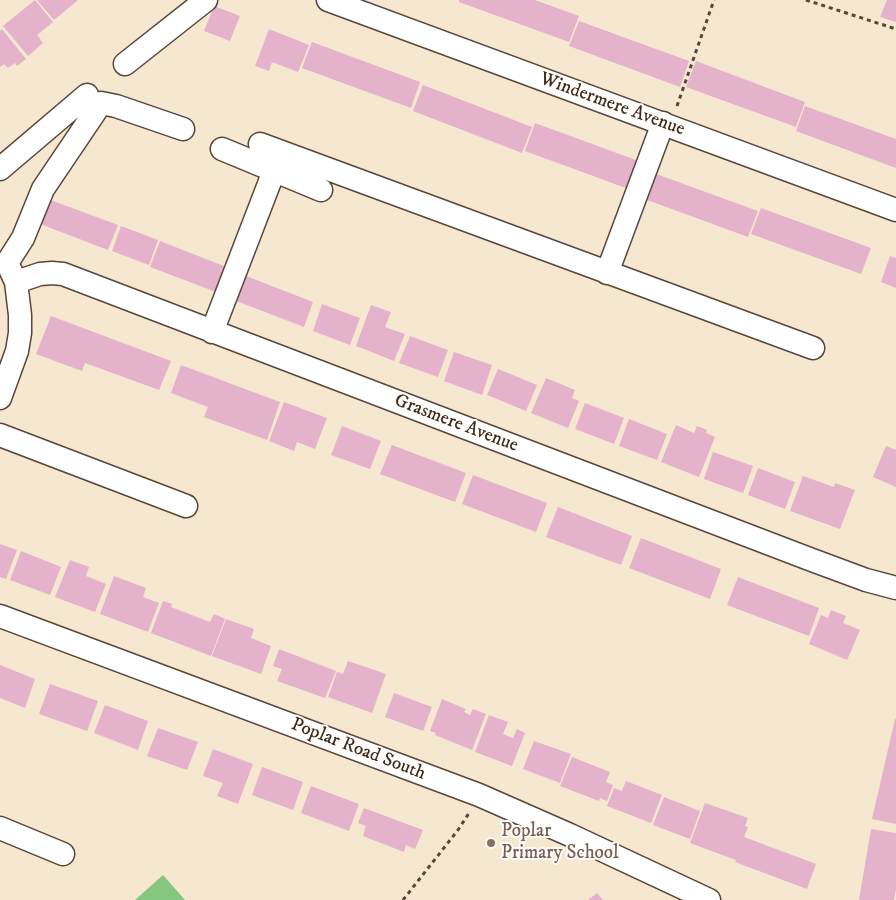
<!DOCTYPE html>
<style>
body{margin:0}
canvas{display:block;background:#f6e7d1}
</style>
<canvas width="896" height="900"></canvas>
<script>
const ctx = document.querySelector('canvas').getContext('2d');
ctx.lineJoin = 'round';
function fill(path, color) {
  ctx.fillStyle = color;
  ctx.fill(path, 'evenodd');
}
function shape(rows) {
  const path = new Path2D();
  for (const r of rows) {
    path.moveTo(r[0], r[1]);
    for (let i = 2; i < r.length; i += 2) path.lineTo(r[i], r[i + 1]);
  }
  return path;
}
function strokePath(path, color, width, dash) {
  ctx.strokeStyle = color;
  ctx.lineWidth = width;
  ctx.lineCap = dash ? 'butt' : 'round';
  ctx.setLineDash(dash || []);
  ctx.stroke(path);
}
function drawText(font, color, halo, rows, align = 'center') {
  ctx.font = font + ' "IM FELL DW Pica",serif';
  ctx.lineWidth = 4;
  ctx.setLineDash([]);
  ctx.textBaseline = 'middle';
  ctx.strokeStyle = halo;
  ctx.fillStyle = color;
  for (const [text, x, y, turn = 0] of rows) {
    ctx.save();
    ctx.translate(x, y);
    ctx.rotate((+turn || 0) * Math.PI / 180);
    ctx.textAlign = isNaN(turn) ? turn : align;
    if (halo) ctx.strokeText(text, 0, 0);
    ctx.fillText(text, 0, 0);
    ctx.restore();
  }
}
fill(shape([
 [163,875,185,900,135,900]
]), '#85c77f');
fill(shape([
 [35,0,53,22,37,35,43,43,28,56,3,26],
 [37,0,78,0,54,20],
 [459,0,535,0,579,16,569,42,459,2],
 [887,0,896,0,896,22,880,17],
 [214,6,240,16,230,41,204,31],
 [579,21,689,61,680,87,569,46],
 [2,29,26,59,17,66,15,63,8,68,4,64,0,67,0,31],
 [269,29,309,45,298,72,272,62,269,71,255,66],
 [312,42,420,82,411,108,302,68],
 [696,61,805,102,796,127,686,87],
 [423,85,532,127,522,153,413,111],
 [805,106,896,139,896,168,796,131],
 [535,123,644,163,634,191,525,151],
 [648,171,758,211,748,237,639,197],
 [45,198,118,225,108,250,35,222],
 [761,208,871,248,861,274,751,234],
 [121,226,158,240,149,265,112,251],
 [160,241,234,270,224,295,150,267],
 [890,256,896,258,896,288,881,282],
 [241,274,313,302,304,327,231,299],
 [322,304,360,318,350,345,313,331],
 [371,305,391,312,385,327,405,334,394,361,356,346],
 [51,316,171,361,159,390,85,363,82,371,36,354],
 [410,336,448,350,438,377,399,363],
 [454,352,492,365,482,395,444,381],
 [181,365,280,402,267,440,204,417,208,407,171,393],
 [498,369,537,385,526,411,487,395],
 [546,378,575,390,572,398,579,401,568,428,531,413],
 [284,402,327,418,315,449,297,442,294,451,269,441],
 [585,403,624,418,614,444,575,429],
 [629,419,667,434,657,460,619,446],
 [676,425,694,433,697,426,707,430,706,433,715,437,699,477,661,462],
 [342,426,381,441,370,469,331,455],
 [392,445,466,473,455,502,380,474],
 [886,446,896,450,896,487,873,477],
 [713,452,753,466,743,493,704,479],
 [758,468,795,482,785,509,748,495],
 [473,475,547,503,536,532,462,504],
 [803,476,834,487,835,483,855,490,840,529,790,511],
 [558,507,632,536,621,565,546,537],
 [641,538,721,569,710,599,629,568],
 [0,544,17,550,6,579,0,577],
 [21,551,61,567,50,595,10,580],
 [70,560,89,567,86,576,106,584,95,612,55,597],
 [114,576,146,588,143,597,159,603,148,632,100,614],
 [738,577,819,608,809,636,727,605],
 [163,601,172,604,171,607,210,622,214,614,225,619,211,656,151,633],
 [831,610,846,616,843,623,860,630,847,660,809,644,821,615,828,618],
 [226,619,254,629,251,638,271,646,261,674,212,656],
 [279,649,336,671,325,698,277,681,282,669,273,666],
 [348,661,386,674,372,713,328,697,337,672,343,674],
 [0,665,35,679,25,708,0,698],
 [50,684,98,701,87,731,39,714],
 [394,693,432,707,423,731,385,717],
 [442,699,466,709,464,712,470,715,473,709,486,714,472,750,435,735,436,733,430,731],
 [105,705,148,721,138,750,94,733],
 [489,715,508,722,503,734,513,738,517,729,525,733,512,766,475,752],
 [895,719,896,719,896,824,872,819],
 [158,728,198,742,187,770,147,756],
 [534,741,571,754,560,783,523,769],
 [213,749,253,764,238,804,217,796,223,783,203,776],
 [572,757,610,772,606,782,613,785,607,801,600,798,599,801,560,786],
 [262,767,303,782,293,810,252,795],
 [626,781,662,795,651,823,607,806,614,788,622,791],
 [311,786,359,804,349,831,301,813],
 [664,797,700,811,690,839,653,825],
 [705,803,748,818,745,826,748,827,744,837,816,864,807,889,735,862,736,860,690,843],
 [364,808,423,830,415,849,406,845,404,852,363,836,366,826,358,823],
 [871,829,896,833,896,889,894,900,859,900],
 [597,893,603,900,588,900]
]), '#e4b2ca');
const minor = shape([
 [328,0,896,210],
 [125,64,206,0],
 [260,144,813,348],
 [222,149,321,190],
 [0,169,87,95],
 [7,263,23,238,43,189,101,103,116,106,183,129],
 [607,273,663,123],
 [16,282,40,274,52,273,63,274,812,560,866,580,896,588],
 [212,332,274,171],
 [0,398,17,351,20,333,20,315,16,282,10,269],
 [0,435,186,506],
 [0,616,479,795,570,835,709,900],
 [0,828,63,854]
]);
strokePath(minor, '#574639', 25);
strokePath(shape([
 [806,0,896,29],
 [677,106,714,0],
 [403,900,458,830,469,813]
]), '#574639', 3, [4, 4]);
strokePath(minor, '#fff', 22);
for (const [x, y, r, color] of [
 [491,843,5,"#8d6e63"]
]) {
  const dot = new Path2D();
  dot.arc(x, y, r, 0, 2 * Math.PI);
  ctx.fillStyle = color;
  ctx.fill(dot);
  strokePath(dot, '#fdfcf7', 2);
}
drawText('19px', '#3b2a1e', '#fdfcf7', [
 ["Windermere Avenue",612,105,20],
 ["Grasmere Avenue",456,424,21],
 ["Poplar Road South",358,750,21]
]);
drawText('19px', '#785e54', '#fdfcf7', [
 ["Poplar",501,832],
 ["Primary School",501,854]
], 'left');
</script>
